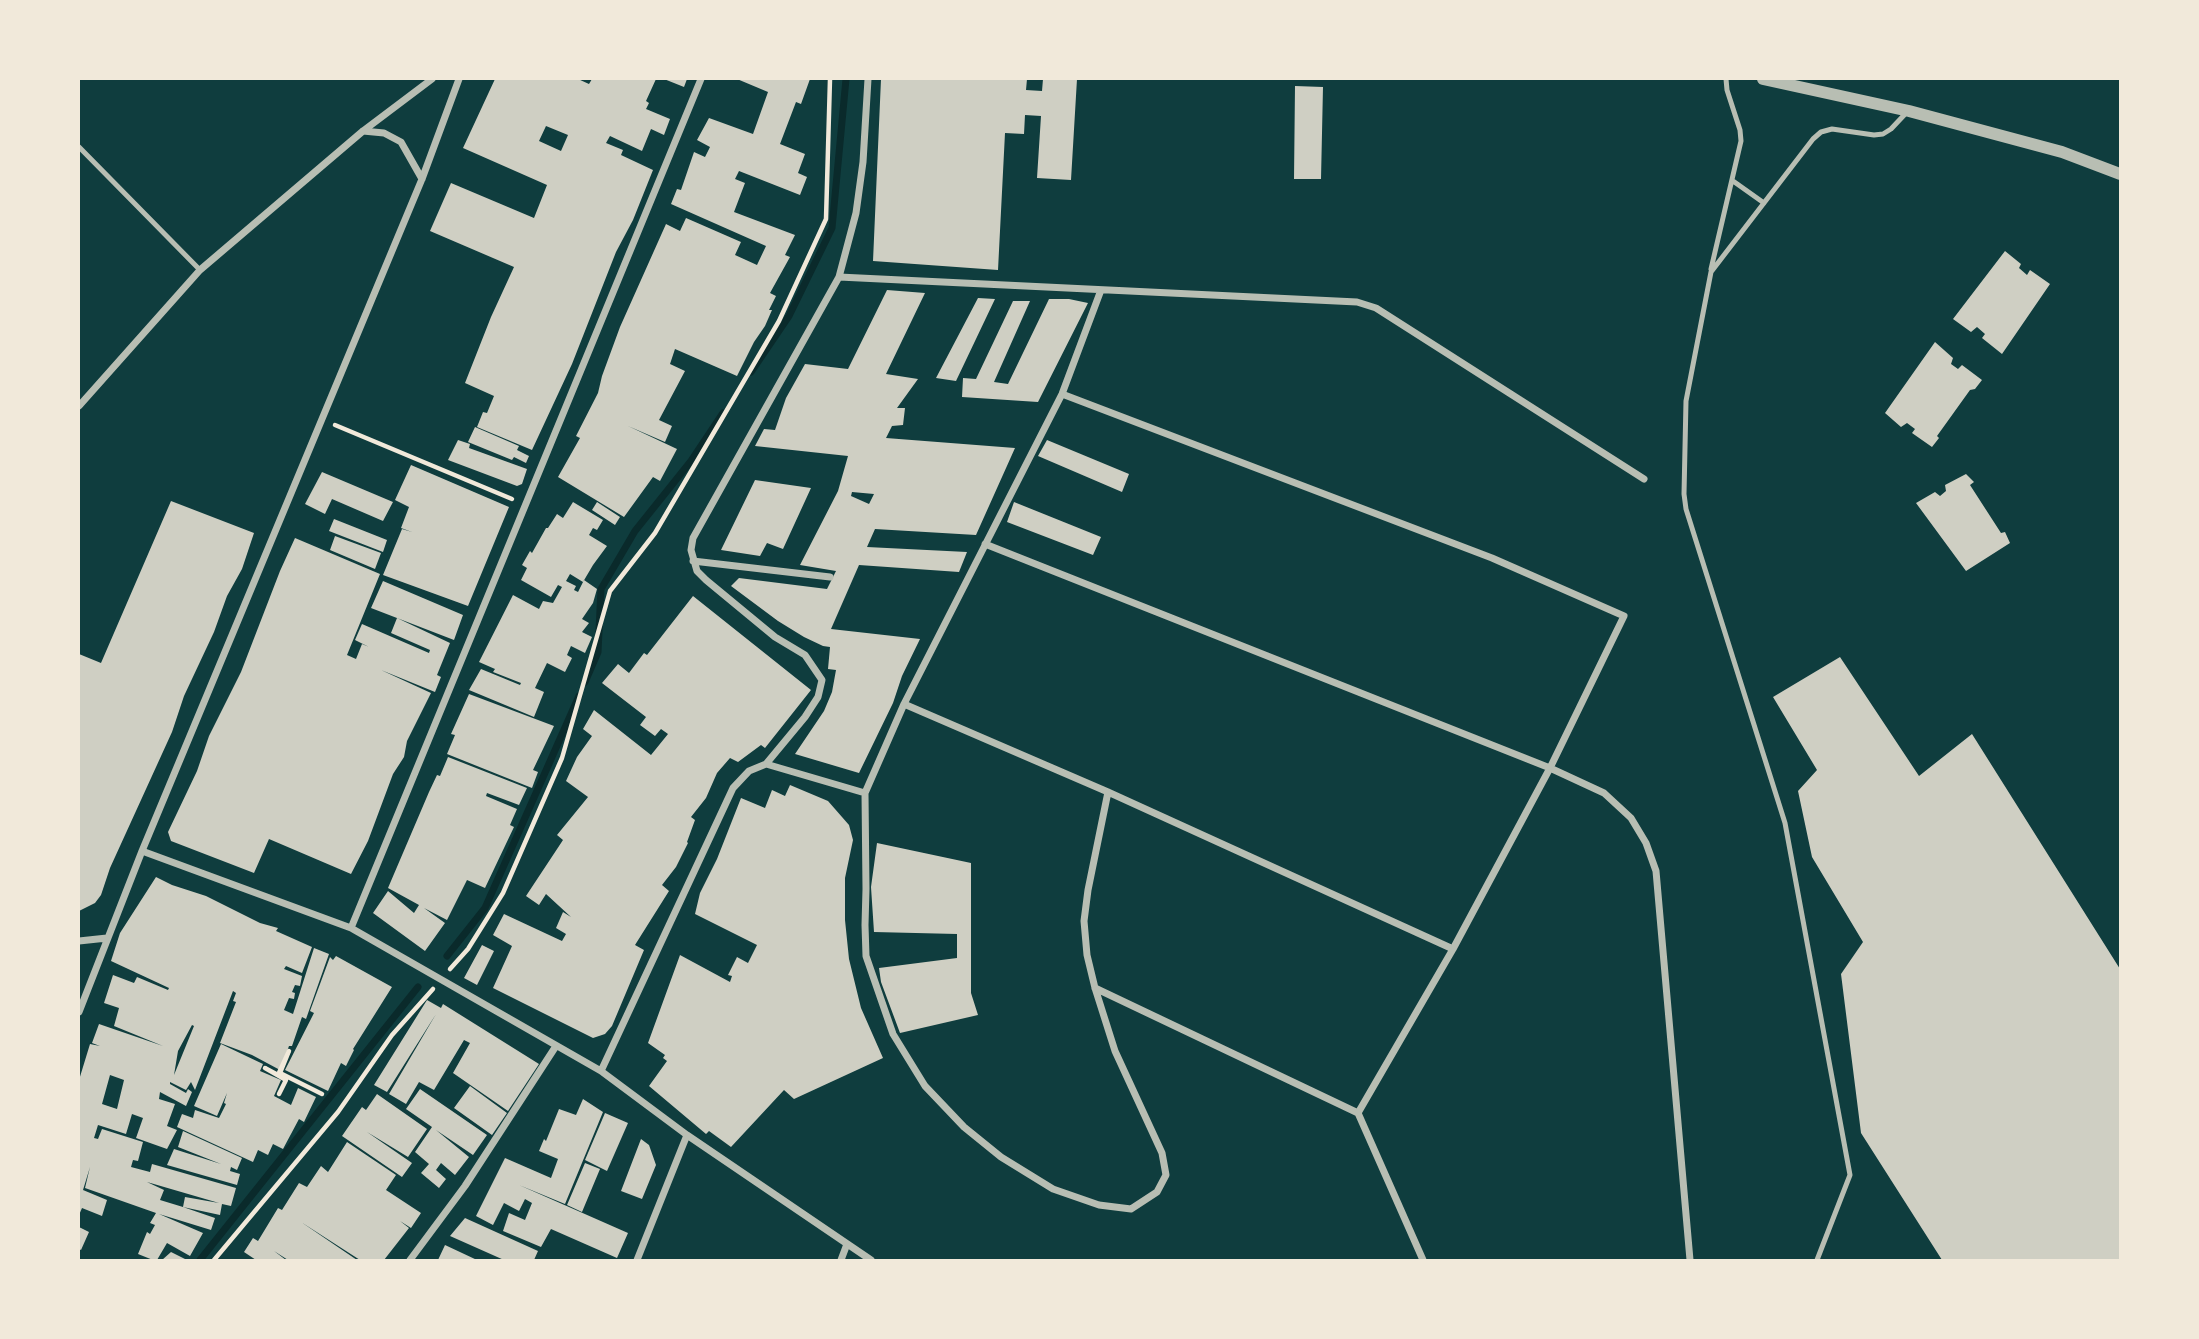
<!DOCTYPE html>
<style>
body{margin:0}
#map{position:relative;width:2199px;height:1339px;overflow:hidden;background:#0f3d3e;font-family:Merriweather,serif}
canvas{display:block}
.frame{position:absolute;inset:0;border:80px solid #f1e9da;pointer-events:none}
</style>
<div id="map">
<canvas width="2199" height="1339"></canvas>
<div class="frame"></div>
</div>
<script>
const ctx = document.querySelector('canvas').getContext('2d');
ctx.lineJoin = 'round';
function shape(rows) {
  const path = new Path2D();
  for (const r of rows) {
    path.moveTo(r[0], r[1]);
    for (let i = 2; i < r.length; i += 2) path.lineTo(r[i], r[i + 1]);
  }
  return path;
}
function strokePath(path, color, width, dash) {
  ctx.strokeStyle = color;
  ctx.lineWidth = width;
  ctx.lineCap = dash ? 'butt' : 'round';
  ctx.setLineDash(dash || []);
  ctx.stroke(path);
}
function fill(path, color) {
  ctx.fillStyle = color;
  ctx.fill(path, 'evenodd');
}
strokePath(shape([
 [751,372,789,316,832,228,846,79],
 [585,682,598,652,601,589,635,531,691,461,723,413],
 [447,956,485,908,579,696],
 [200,1260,418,987]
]), '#0a2a2b', 7);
fill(shape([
 [495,79,578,79,589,84,592,79,656,79,646,101,649,103,646,109,670,119,664,135,651,129,642,151,610,136,606,143,623,150,621,155,653,170,633,220,616,252,572,364,532,450,477,427,483,412,487,413,494,396,465,383,491,317,514,267,430,231,451,183,534,218,547,185,463,148],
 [546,126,568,135,561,151,539,141],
 [664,79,687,79,684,87],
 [737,79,810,79,801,104,796,102,780,144,805,154,798,173,807,177,800,195,739,171,735,179,745,183,734,212,795,235,785,255,790,257,770,293,776,296,769,310,772,310,765,326,754,342,737,376,675,349,670,364,685,371,659,420,672,426,665,442,628,426,677,449,660,481,653,477,624,517,558,477,580,438,576,436,598,393,602,376,620,327,666,224,680,231,686,218,741,242,735,255,757,265,766,246,671,204,677,189,681,190,694,152,705,157,710,147,697,140,709,118,753,134,768,92],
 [881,79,1027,79,1026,90,1042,91,1043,79,1077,79,1071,180,1037,178,1041,116,1025,115,1024,134,1005,133,998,270,873,261],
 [1295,86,1323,87,1321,179,1294,179],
 [2005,251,2021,264,2019,268,2027,275,2030,270,2050,284,2002,354,1982,338,1985,334,1977,327,1971,332,1953,319],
 [887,290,925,293,886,374,918,379,897,408,905,408,903,425,892,426,886,438,1015,448,976,535,875,529,867,547,967,552,959,572,859,565,831,629,920,639,902,676,893,703,859,773,795,754,824,711,832,692,836,670,828,669,830,647,823,646,804,637,778,621,731,586,739,578,827,589,836,571,800,565,838,491,848,456,755,446,764,429,775,430,786,398,805,364,848,369],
 [852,492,874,494,869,504,851,496],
 [978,298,995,299,956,381,936,378],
 [1049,299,1069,299,1088,303,1038,402,962,397,963,378,976,379,1013,301,1030,301,994,382,1008,384],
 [1935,342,1953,358,1951,364,1958,369,1962,365,1982,380,1975,389,1970,390,1937,436,1939,438,1932,447,1912,433,1915,429,1907,423,1901,427,1885,413],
 [475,427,519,446,517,450,529,456,526,463,514,457,512,460,468,442],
 [458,440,470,444,469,448,527,469,522,484,517,486,448,460],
 [1047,440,1129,474,1122,492,1038,456],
 [411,465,509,507,468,606,383,575,402,529,412,532,401,528,409,507,395,500],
 [322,472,393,502,383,521,332,499,325,514,305,504],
 [1966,474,1974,482,1970,485,2001,533,2005,532,2010,543,1966,571,1916,503,1935,492,1940,496,1946,491,1945,485],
 [755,480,811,488,783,549,767,543,760,556,721,550],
 [171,501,254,533,242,569,227,596,214,632,184,696,172,732,110,868,101,895,95,903,79,911,79,654,101,663],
 [573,502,603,520,597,530,593,528,589,535,607,546,593,565,583,582,570,574,566,581,576,586,574,590,578,592,584,580,597,589,593,603,582,619,589,623,582,632,592,637,585,653,571,646,567,655,572,658,565,672,547,663,535,688,544,692,534,717,469,690,481,669,520,685,521,683,493,672,495,669,479,662,513,595,539,609,543,601,553,603,562,587,558,585,551,597,521,580,527,568,522,565,530,551,532,553,546,528,548,528,557,514,563,518],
 [597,502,620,517,615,525,592,510],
 [1014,502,1101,537,1093,555,1007,522],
 [334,519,387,540,383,552,329,531],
 [335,536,381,553,375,569,330,550],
 [295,538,380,574,347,655,356,659,362,644,369,647,355,640,362,624,429,653,430,650,391,633,397,618,450,643,437,675,441,677,435,692,381,670,431,693,407,741,404,757,393,774,368,841,351,874,269,839,254,873,171,841,168,832,197,771,209,736,241,672,280,571],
 [383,581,463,615,454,640,371,608],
 [693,596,811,690,765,748,761,745,738,762,730,758,717,773,706,798,691,817,695,820,687,842,688,843,676,867,662,885,669,891,635,945,644,950,612,1026,605,1034,593,1038,493,988,512,946,493,935,504,914,562,941,566,934,556,928,563,912,571,917,546,894,539,905,526,896,563,840,557,835,588,797,566,781,577,757,592,736,583,729,594,710,651,755,668,734,661,729,655,736,640,725,646,717,602,683,618,664,629,673,644,653,647,655],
 [1840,657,1919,776,1972,734,2120,969,2120,1260,1942,1260,1861,1133,1841,974,1863,942,1812,857,1798,791,1817,770,1773,697],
 [469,694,554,726,533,770,538,772,532,788,447,754,455,735,451,734],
 [448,757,527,788,519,805,487,793,486,796,517,809,510,825,514,827,485,888,467,880,447,920,424,908,445,923,425,951,373,913,388,891,414,913,419,905,388,888,429,792,437,775,440,776],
 [790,785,828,801,849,825,853,840,845,878,845,920,849,959,861,1008,883,1058,794,1099,784,1090,731,1147,709,1131,706,1134,649,1086,667,1061,663,1058,665,1055,648,1043,680,955,730,982,732,976,728,975,737,957,748,963,757,945,695,914,700,893,717,859,741,798,765,808,772,790,785,796],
 [877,843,971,863,971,993,978,1015,900,1033,881,982,879,968,957,958,957,934,874,932,871,887],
 [156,877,172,885,206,896,260,923,278,928,276,931,312,947,302,973,286,966,284,969,302,976,300,986,295,985,292,992,295,993,294,999,289,998,284,1010,293,1014,314,948,329,954,306,1019,302,1017,292,1046,289,1046,280,1070,252,1055,220,1043,236,1002,233,1001,236,993,233,991,195,1090,191,1082,186,1090,170,1082,170,1084,186,1093,188,1089,192,1092,186,1106,160,1092,159,1099,175,1104,167,1126,177,1130,167,1149,136,1138,143,1118,132,1114,126,1134,98,1125,94,1138,98,1139,102,1129,143,1142,138,1161,133,1160,131,1167,150,1172,152,1164,236,1188,231,1206,222,1204,220,1215,183,1207,215,1218,211,1230,159,1214,203,1233,190,1256,167,1243,157,1260,153,1260,138,1254,147,1232,150,1234,155,1225,150,1223,156,1213,85,1188,90,1167,83,1190,107,1200,102,1216,82,1208,79,1215,79,1080,90,1044,100,1046,92,1043,99,1024,163,1046,114,1026,119,1008,104,1003,113,975,134,983,137,977,168,990,169,988,111,961,120,933],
 [192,1025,194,1026,174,1075,178,1051],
 [110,1075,124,1080,117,1109,102,1104],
 [147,1182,219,1203,185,1197,183,1207,160,1200,164,1190],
 [482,945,494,951,477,985,464,978],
 [336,956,392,987,353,1049,354,1050,346,1066,341,1063,328,1091,285,1070,314,1013,310,1011,330,957,333,960],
 [427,1000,441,1008,443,1004,539,1064,508,1111,453,1073,470,1043,464,1040,434,1090,419,1082,406,1104,389,1094,436,1014,387,1092,374,1085],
 [221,1044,263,1064,260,1071,281,1080,274,1096,291,1105,298,1088,316,1097,304,1122,299,1119,283,1149,273,1144,268,1155,258,1150,253,1162,177,1127,182,1114,193,1118,195,1110,219,1118,226,1104,224,1103,227,1093,217,1116,194,1106],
 [470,1086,507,1113,492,1135,454,1108],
 [420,1089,487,1135,473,1155,436,1130,469,1157,455,1175,441,1163,436,1170,446,1179,439,1188,421,1173,429,1164,415,1152,432,1127,406,1109],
 [377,1094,427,1129,408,1157,367,1132,412,1163,402,1177,342,1136,362,1107,366,1110],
 [583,1099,603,1112,565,1204,519,1185,628,1233,617,1258,551,1229,541,1247,503,1231,509,1213,525,1220,532,1203,525,1199,519,1211,504,1203,493,1225,476,1216,505,1158,551,1178,558,1159,539,1151,544,1139,546,1141,559,1109,576,1115],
 [605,1113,628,1123,607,1171,585,1160],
 [183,1131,242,1158,237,1170,231,1167,230,1171,240,1174,237,1185,167,1165,174,1149,221,1164,178,1147],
 [641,1139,649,1145,656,1165,642,1199,621,1191],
 [347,1142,396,1175,386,1190,421,1213,411,1228,400,1221,409,1228,384,1260,360,1260,301,1222,357,1260,288,1260,274,1251,286,1260,256,1260,244,1252,253,1238,258,1241,278,1208,282,1210,299,1183,307,1187,321,1166,328,1172],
 [585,1163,600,1169,582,1212,567,1205],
 [465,1218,538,1251,534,1260,504,1260,450,1236],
 [79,1227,89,1232,81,1250,79,1249],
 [445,1245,477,1260,438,1260],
 [171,1252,187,1260,162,1260]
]), '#cfcfc3');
strokePath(shape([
 [335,425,512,499],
 [450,969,468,949,503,893,562,758,610,591,655,533,779,321,826,219,830,79],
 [279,1094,286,1080,265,1068,278,1075,289,1051,280,1073,322,1094],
 [214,1260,338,1112,392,1035,433,989]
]), '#f1e9da', 4.5);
strokePath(shape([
 [79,147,200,270],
 [1733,181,1764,203],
 [1711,269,1741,141,1740,130,1727,90,1726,79],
 [1817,1260,1850,1175,1785,823,1686,509,1684,494,1686,401,1711,272,1813,139,1821,132,1832,129,1874,135,1883,134,1891,129,1907,112]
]), '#b8beb3', 5);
strokePath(shape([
 [363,131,384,133,401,142,422,179],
 [839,277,1357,302,1376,308,1644,479],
 [1101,290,1062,394,904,704,865,793,866,889,865,925,866,956,893,1034,925,1086,964,1127,1001,1157,1053,1189,1099,1205,1131,1209,1157,1192,1166,1175,1162,1153,1115,1051,1095,988,1087,955,1084,921,1088,890,1108,792],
 [1062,394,1492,558,1624,616,1550,768,1453,949,1358,1113],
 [79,406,200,270,363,131,432,79],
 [985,544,1550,768,1604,793,1631,818,1646,843,1656,871,1690,1260],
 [693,561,830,577],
 [904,704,1108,792,1453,949],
 [766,764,865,793],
 [142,851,351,928,601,1071,687,1135,871,1260],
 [351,928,701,79],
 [79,941,107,938],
 [1095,988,1358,1113],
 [79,1012,142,851,422,179,459,79],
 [601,1071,733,788,749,771,766,764,805,717,818,697,822,680,805,655,775,637,706,580,697,571,691,550,693,538,839,277,856,213,863,162,868,79],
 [1358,1113,1423,1260],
 [410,1260,465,1186,556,1046],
 [637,1260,687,1135],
 [841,1260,847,1244]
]), '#b8beb3', 7);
strokePath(shape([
 [1763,79,1909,111,2062,152,2120,174]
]), '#b8beb3', 12);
</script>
